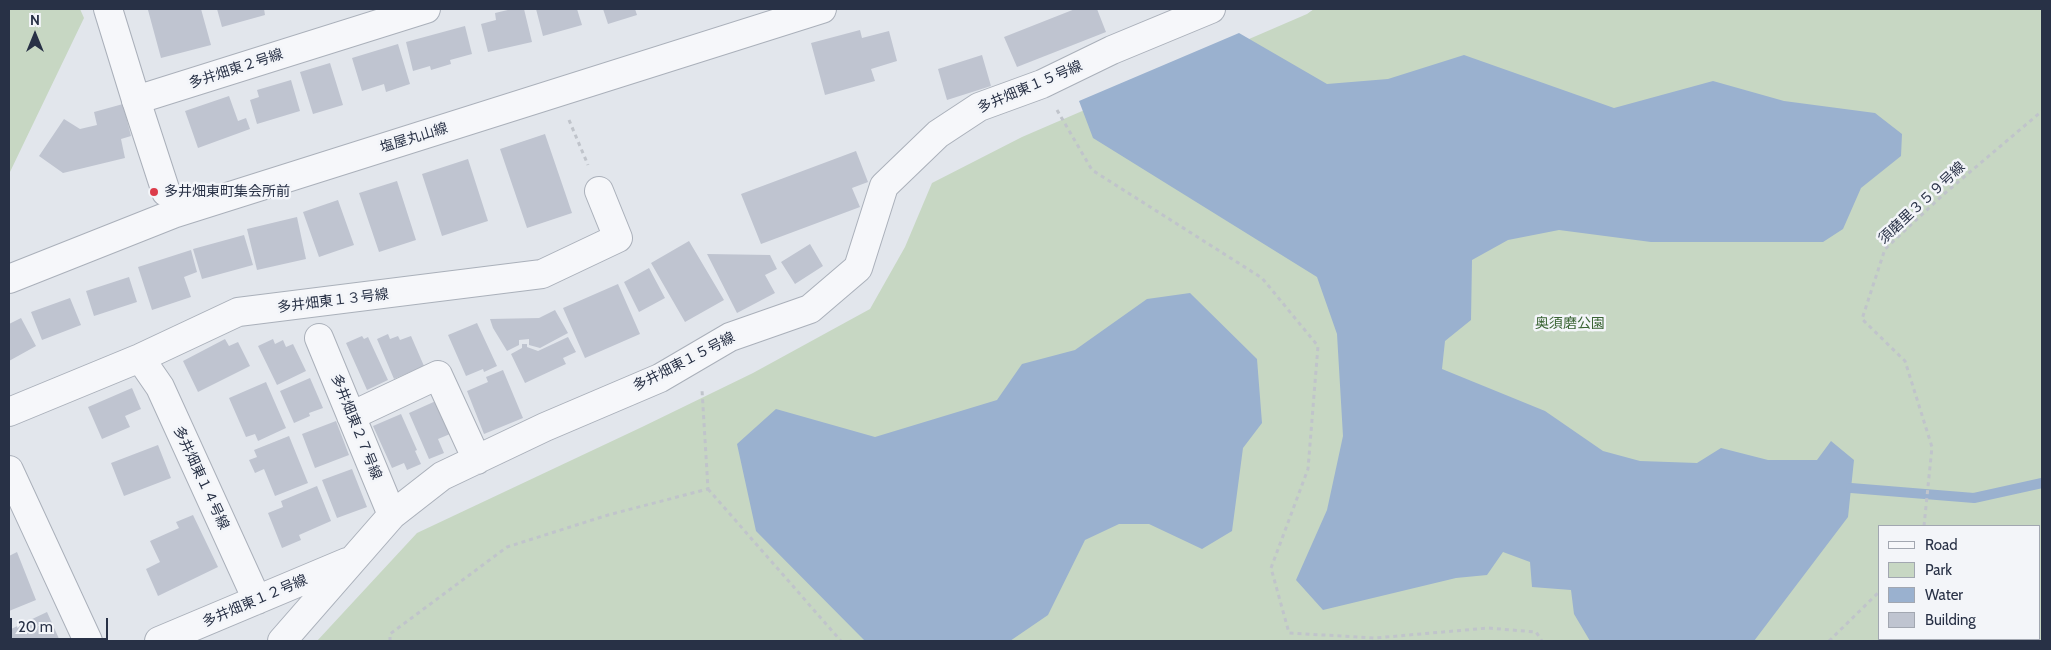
<!DOCTYPE html>
<meta charset="utf-8">
<style>
body{margin:0}
#map{position:relative;width:2051px;height:650px;overflow:hidden;background:#e2e6ec;font-family:Cabin,sans-serif}
canvas{display:block}
.frame{position:absolute;inset:0;border:10px solid #283146;pointer-events:none}
.legend{position:absolute;left:1878px;top:525px;width:162px;height:115px;box-sizing:border-box;background:#f3f5f9;border:1px solid #a2a7b1;margin:0;padding:6px 9px;list-style:none;font-size:15px;color:#283146}
.legend li{display:flex;align-items:center;gap:10px;height:25px}
.legend b{width:25px;border:1px solid #a2a7b1}
.north{position:absolute;left:10px;top:10px;width:50px;height:50px;-webkit-text-stroke:4px #f3f5f9;paint-order:stroke;rotate:0deg;font-size:14px;font-weight:700;line-height:20px;text-align:center;color:#283146}
.north::after{content:'';display:block;margin:auto;width:18px;height:22px;background:#283146;clip-path:polygon(50% 0,100% 100%,50% 72%,0 100%)}
.scale{position:absolute;left:10px;top:618px;width:98px;height:22px;box-sizing:border-box;border:2px solid #283146;border-top:0;padding-left:6px;font-size:15px;line-height:18px;white-space:nowrap;color:#283146;-webkit-text-stroke:4px #f3f5f9;paint-order:stroke}
</style>
<div id="map">
<canvas width="2051" height="650"></canvas>
<div class="frame"></div>
<ul class="legend">
<li><b style="height:6px;background:#f6f7fa"></b>Road</li>
<li><b style="height:14px;background:#c7d7c3"></b>Park</li>
<li><b style="height:14px;background:#9ab1cf"></b>Water</li>
<li><b style="height:14px;background:#bfc4d0"></b>Building</li>
</ul>
<div class="north">N</div>
<div class="scale">20 m</div>
</div>
<script>
const ctx = document.querySelector('canvas').getContext('2d');
ctx.lineJoin = 'round';
function fill(path, color) {
  ctx.fillStyle = color;
  ctx.fill(path, 'evenodd');
}
function shape(rows) {
  const path = new Path2D();
  for (const r of rows) {
    path.moveTo(r[0], r[1]);
    for (let i = 2; i < r.length; i += 2) path.lineTo(r[i], r[i + 1]);
  }
  return path;
}
function strokePath(path, color, width, dash) {
  ctx.strokeStyle = color;
  ctx.lineWidth = width;
  ctx.lineCap = dash ? 'butt' : 'round';
  ctx.setLineDash(dash || []);
  ctx.stroke(path);
}
function drawText(font, color, halo, rows, align = 'center') {
  ctx.font = font + ' Cabin,"Noto Sans JP",sans-serif';
  ctx.lineWidth = 5;
  ctx.setLineDash([]);
  ctx.textBaseline = 'middle';
  ctx.strokeStyle = halo;
  ctx.fillStyle = color;
  for (const [text, x, y, turn = 0] of rows) {
    ctx.save();
    ctx.translate(x, y);
    ctx.rotate((+turn || 0) * Math.PI / 180);
    ctx.textAlign = isNaN(turn) ? turn : align;
    if (halo) ctx.strokeText(text, 0, 0);
    ctx.fillText(text, 0, 0);
    ctx.restore();
  }
}
fill(shape([
 [9,9,80,9,84,18,9,174],
 [1314,9,2042,9,2042,641,317,641,417,533,642,427,753,373,870,309,905,247,932,183,1022,137,1307,14],
 [1880,526,2040,526,2040,639,1880,639]
]), '#c7d7c3');
fill(shape([
 [1239,33,1327,84,1388,79,1464,55,1614,108,1713,81,1784,101,1875,113,1902,134,1901,156,1861,188,1843,229,1823,242,1651,242,1559,230,1508,240,1472,260,1471,320,1445,341,1442,369,1545,411,1603,451,1640,461,1697,463,1721,448,1768,460,1817,460,1831,441,1854,460,1848,517,1754,641,1590,641,1574,614,1571,590,1532,587,1530,562,1503,552,1487,575,1456,578,1323,610,1296,580,1327,510,1343,436,1337,334,1317,277,1093,138,1079,101],
 [1190,293,1257,359,1262,423,1243,448,1232,531,1202,549,1149,524,1119,524,1085,540,1048,615,1010,641,865,641,756,531,737,444,776,409,875,437,997,400,1022,364,1075,350,1147,299]
]), '#9ab1cf');
strokePath(shape([
 [1851,488,1974,498,2042,483]
]), '#9ab1cf', 10);
fill(shape([
 [154,9,201,9,211,45,161,58,148,10],
 [217,9,264,9,265,15,222,27],
 [512,9,524,9,532,42,488,52,481,24,496,20,495,13],
 [536,9,577,9,582,25,543,36],
 [603,9,635,9,637,15,608,24],
 [1075,9,1097,9,1106,32,1017,67,1004,37],
 [465,26,472,54,450,60,451,64,431,70,430,66,413,71,406,42],
 [860,30,862,38,889,31,897,61,871,69,875,81,825,95,811,43],
 [398,44,410,84,386,92,384,84,362,91,352,58],
 [982,55,991,86,947,100,938,69],
 [330,63,343,105,313,114,300,72],
 [291,80,300,111,257,124,250,100,259,97,257,90],
 [229,96,238,121,246,118,250,129,198,148,185,111],
 [123,104,131,136,121,139,125,158,63,173,39,156,64,119,80,129,97,125,94,112],
 [545,134,572,213,527,228,500,149],
 [856,151,868,182,852,188,860,207,761,244,741,194],
 [468,159,488,221,442,236,422,174],
 [397,181,416,240,379,252,359,193],
 [338,200,354,245,319,257,303,212],
 [297,217,306,259,257,270,247,229],
 [244,235,253,265,202,279,193,249],
 [689,241,724,300,685,322,651,263],
 [810,244,823,266,795,284,781,262],
 [191,250,197,272,184,277,191,297,152,310,138,267],
 [707,254,770,255,777,269,765,275,775,293,737,313],
 [649,268,665,298,639,312,624,282],
 [129,277,137,302,94,316,86,291],
 [618,284,640,334,585,358,563,308],
 [70,298,81,325,42,340,31,312],
 [555,310,568,333,540,348,529,345,529,339,519,340,519,345,507,351,493,328,490,319,539,318],
 [21,318,36,346,9,361,9,324],
 [477,323,497,366,484,372,483,369,466,376,448,335],
 [388,334,390,339,398,336,400,340,411,336,424,366,394,379,377,339],
 [362,336,364,339,368,337,388,380,367,390,346,343],
 [568,337,576,352,563,358,566,364,525,383,511,354,522,348,522,344,527,344,527,347,538,351],
 [225,339,229,346,238,342,250,366,198,392,183,361],
 [273,339,275,344,283,340,286,347,293,344,306,371,277,385,258,346],
 [503,370,523,418,484,434,467,391,488,382,486,377],
 [310,378,323,408,309,413,310,416,294,423,280,391],
 [266,382,286,428,258,441,255,434,246,437,229,398],
 [132,388,141,409,125,416,130,427,102,439,88,407],
 [438,400,438,408,450,434,438,439,444,453,429,459,409,413],
 [401,414,417,450,415,451,421,464,407,470,404,463,392,468,373,426],
 [336,421,349,455,315,468,302,434],
 [289,436,308,483,275,496,264,469,255,473,249,460,257,457,254,450],
 [158,445,171,478,124,496,111,463],
 [352,469,367,507,337,518,322,480],
 [317,486,331,521,299,535,301,540,282,548,268,513,283,507,281,501],
 [193,515,218,567,158,596,146,569,160,562,150,541,179,528,176,522],
 [17,552,36,600,9,611,9,556],
 [47,612,60,641,9,641,9,630]
]), '#bfc4d0');
const pedestrian = shape([
 [136,100,166,192]
]);
const minor = shape([
 [108,9,136,100,426,9],
 [319,338,392,515],
 [140,358,160,387,257,600],
 [9,412,140,358,238,312,542,274,618,238,599,191],
 [351,416,438,375,477,460],
 [9,470,88,641],
 [159,641,347,562],
 [282,641,392,515,442,476,545,427,660,378,730,337,810,309,858,268,884,186,938,134,979,107,1042,84,1112,50,1211,9]
]);
const tertiary = shape([
 [9,279,173,214,822,9]
]);
strokePath(pedestrian, '#aab0ba', 30);
strokePath(minor, '#aab0ba', 30);
strokePath(tertiary, '#aab0ba', 30);
strokePath(shape([
 [1057,110,1092,170,1262,278,1318,346,1308,469,1271,568,1289,633,1375,638,1488,628,1536,632,1542,641],
 [569,120,588,165],
 [708,489,841,641],
 [1924,526,1932,447,1905,361,1862,319,1885,249,1944,194,2042,111],
 [390,641,390,634,507,547,608,515,708,489,702,390],
 [1829,641,1880,591]
]), '#c0c4cb', 3, [4, 4]);
strokePath(pedestrian, '#f6f7fa', 28);
strokePath(minor, '#f6f7fa', 28);
strokePath(tertiary, '#f6f7fa', 28);
for (const [x, y, r, color] of [
 [154,192,5,"#dc3c4a"]
]) {
  const dot = new Path2D();
  dot.arc(x, y, r, 0, 2 * Math.PI);
  ctx.fillStyle = color;
  ctx.fill(dot);
  strokePath(dot, '#f3f5f9', 2);
}
drawText('14px', '#283146', '#f3f5f9', [
 ["多井畑東２号線",236,69,-18],
 ["多井畑東１５号線",1030,87,-23],
 ["塩屋丸山線",414,138,-17],
 ["須磨里３５９号線",1922,203,-43],
 ["多井畑東１３号線",333,301,-7],
 ["多井畑東１５号線",684,362,-27],
 ["多井畑東２７号線",356,427,68],
 ["多井畑東１４号線",201,478,65],
 ["多井畑東１２号線",255,601,-23]
]);
drawText('14px', '#283146', '#f3f5f9', [
 ["多井畑東町集会所前",164,192]
], 'left');
drawText('14px', '#3a6434', '#f3f5f9', [
 ["奥須磨公園",1570,324]
]);
</script>
